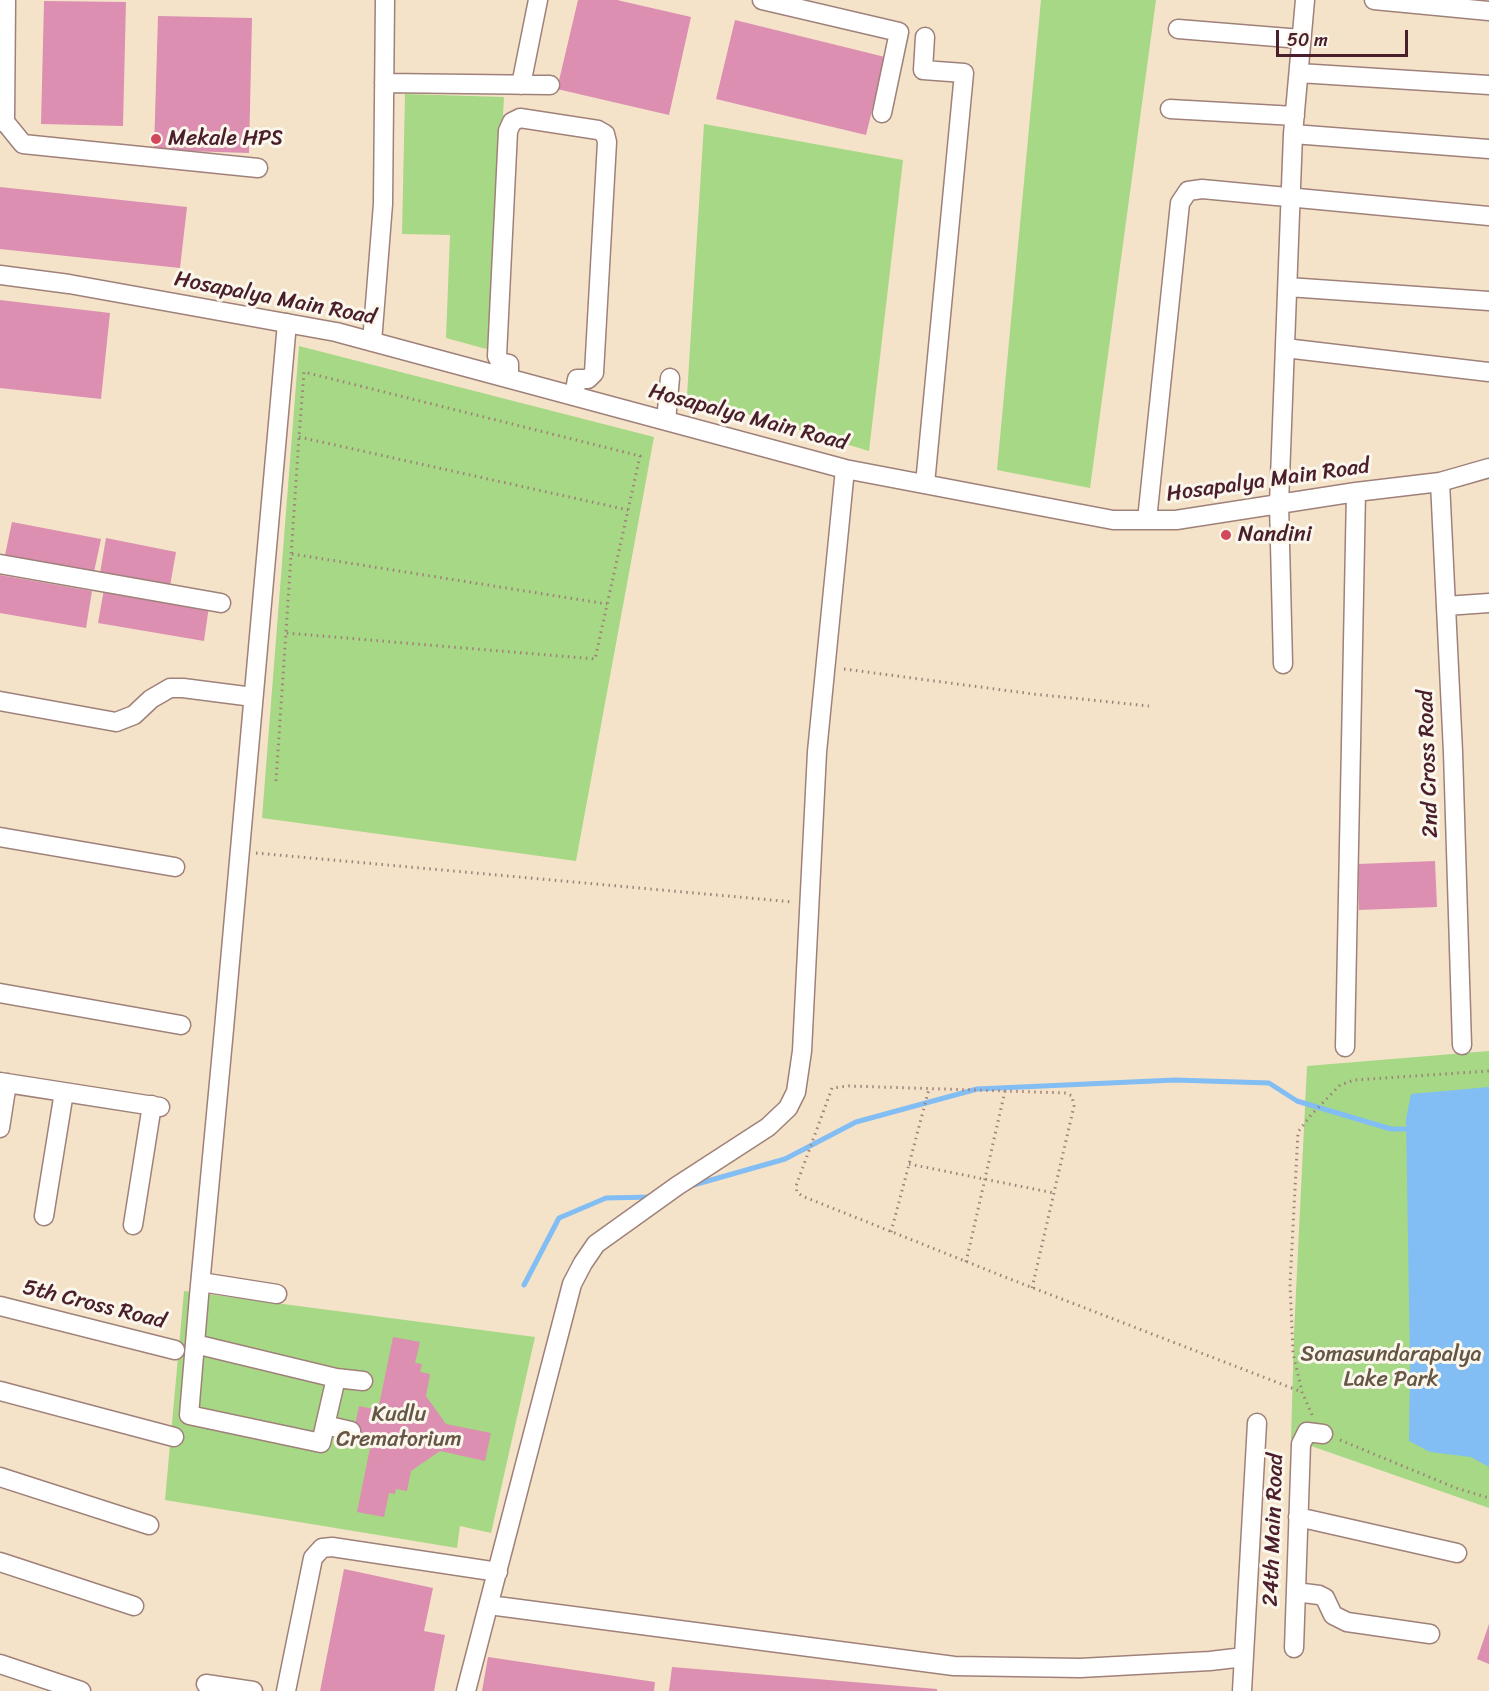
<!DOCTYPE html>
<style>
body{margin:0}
#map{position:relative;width:1489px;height:1691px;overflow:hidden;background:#f4e3c9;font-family:Sriracha,sans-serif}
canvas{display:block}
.scale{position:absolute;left:1276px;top:30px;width:132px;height:27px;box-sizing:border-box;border:3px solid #4a1f2b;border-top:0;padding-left:8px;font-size:18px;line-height:21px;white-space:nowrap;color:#4a1f2b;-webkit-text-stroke:4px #fbf7ec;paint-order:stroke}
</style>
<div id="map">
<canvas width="1489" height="1691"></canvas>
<div class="scale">50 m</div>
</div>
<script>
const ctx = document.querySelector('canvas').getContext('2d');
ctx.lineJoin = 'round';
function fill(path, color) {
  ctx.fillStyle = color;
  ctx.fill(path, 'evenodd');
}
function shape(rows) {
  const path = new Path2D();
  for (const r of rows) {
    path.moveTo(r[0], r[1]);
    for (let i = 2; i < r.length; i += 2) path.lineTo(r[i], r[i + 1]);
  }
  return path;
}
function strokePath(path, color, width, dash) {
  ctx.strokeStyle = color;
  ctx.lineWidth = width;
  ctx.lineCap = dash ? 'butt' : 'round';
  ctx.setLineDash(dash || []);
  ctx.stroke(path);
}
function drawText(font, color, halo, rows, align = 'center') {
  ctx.font = font + ' Sriracha,sans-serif';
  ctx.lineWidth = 6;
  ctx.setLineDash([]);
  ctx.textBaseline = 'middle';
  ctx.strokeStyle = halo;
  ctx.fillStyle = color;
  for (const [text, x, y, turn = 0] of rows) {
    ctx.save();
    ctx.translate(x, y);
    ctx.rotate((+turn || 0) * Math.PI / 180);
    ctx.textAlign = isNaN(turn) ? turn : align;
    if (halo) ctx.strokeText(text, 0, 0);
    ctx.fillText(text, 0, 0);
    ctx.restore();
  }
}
fill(shape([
 [1041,0,1156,0,1090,488,997,470],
 [405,94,504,97,490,350,446,338,450,235,402,234],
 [704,124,903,160,869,451,687,396],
 [299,346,654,437,576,861,262,818],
 [1489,1051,1489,1508,1291,1439,1294,1333,1307,1066],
 [184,1291,535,1337,491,1533,460,1526,457,1548,165,1500]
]), '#a7d886');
fill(shape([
 [1489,1087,1489,1467,1471,1457,1430,1452,1409,1441,1410,1363,1406,1119,1411,1094]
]), '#82bdf4');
strokePath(shape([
 [690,1186,785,1159,856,1122,977,1089,1175,1080,1269,1083,1297,1101,1391,1129,1413,1129],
 [524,1285,559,1218,606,1198,652,1197]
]), '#82bdf4', 5);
fill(shape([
 [578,0,617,0,691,17,669,115,557,89],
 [44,1,126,2,123,126,41,124],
 [158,16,252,18,249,153,154,150],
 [735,20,885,57,866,135,716,99],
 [0,187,187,207,180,268,0,249],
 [0,300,110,313,101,399,0,388],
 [12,522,101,539,94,572,5,555],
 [106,538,176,552,170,586,100,573],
 [0,575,92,591,86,628,0,613],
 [104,589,209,606,204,641,98,623],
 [1435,861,1437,907,1359,910,1358,864],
 [393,1337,420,1342,415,1363,422,1364,420,1372,430,1374,426,1396,446,1424,491,1433,485,1461,440,1451,411,1471,407,1491,396,1489,395,1494,389,1493,384,1517,357,1512,372,1438,353,1434,359,1406,378,1410],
 [344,1569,433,1588,424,1631,445,1635,434,1691,320,1691],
 [1489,1624,1489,1664,1477,1659],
 [488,1657,655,1682,654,1691,482,1691],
 [672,1667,937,1689,937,1691,669,1691]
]), '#dc8fb1');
const minor = shape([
 [762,0,899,32,882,113],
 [1374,0,1489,11],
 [1178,29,1301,39],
 [1299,73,1489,85],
 [384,83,550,85],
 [521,85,538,0],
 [1170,109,1295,116],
 [0,122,5,122,6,0],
 [5,122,23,144,258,168],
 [1293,134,1489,149],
 [0,275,69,284,336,332,845,469,1113,520,1176,520,1356,492,1440,482,1489,468],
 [1288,287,1489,301],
 [372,342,383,204,385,0],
 [1285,348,1489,372],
 [509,378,509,364,500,362,497,356,508,131,512,122,520,118,598,130,605,134,607,142,594,373,588,379,577,379,574,396],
 [666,421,670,378],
 [1440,482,1453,752,1462,1045],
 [925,484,964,73,923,70,925,37],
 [1147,520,1180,203,1188,191,1202,189,1489,216],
 [0,564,221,603],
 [1446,606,1489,603],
 [1283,664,1279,504,1293,134,1305,0],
 [0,701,116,722,134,715,151,699,170,688,183,688,253,697],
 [0,837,175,867],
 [0,993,181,1025],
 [1345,1047,1356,492],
 [0,1082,160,1107],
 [0,1128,7,1083],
 [44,1216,64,1092],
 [133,1225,152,1105],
 [201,1282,277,1294],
 [0,1306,175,1350],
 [195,1344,336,1378,321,1443,189,1415,199,1296,224,1029,287,323],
 [336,1378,363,1381],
 [0,1391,174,1437],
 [325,1425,351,1431],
 [0,1477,149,1525],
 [1298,1517,1457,1553],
 [0,1562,134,1606],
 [1296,1592,1319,1595,1325,1598,1333,1615,1347,1622,1430,1634],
 [489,1605,954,1666,1080,1668,1210,1661,1244,1657],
 [1294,1648,1301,1444,1307,1432,1323,1434],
 [0,1664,81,1691],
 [206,1684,253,1691],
 [286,1691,313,1558,322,1548,332,1547,498,1572],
 [466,1691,572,1284,583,1263,596,1244,677,1186,768,1127,788,1108,796,1092,802,1051,817,752,845,469],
 [1242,1691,1257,1423]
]);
strokePath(minor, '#9f817a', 21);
strokePath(shape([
 [299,437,628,510],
 [292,554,607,604],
 [844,669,1033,694,1149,706],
 [276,781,299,437,304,372,640,456,595,659,286,633],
 [256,853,793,902],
 [909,1164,1054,1193],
 [891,1232,929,1089],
 [966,1262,1005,1091],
 [1032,1288,1074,1106,1072,1096,1066,1093,1005,1091,849,1086,832,1088,796,1186,797,1192,802,1196,1010,1279,1302,1392],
 [1312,1415,1302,1392,1293,1353,1290,1284,1298,1132,1311,1115,1340,1085,1354,1080,1489,1071],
 [1340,1440,1456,1488,1489,1498]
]), '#9f817a', 3, [1.5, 4.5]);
strokePath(minor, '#fff', 18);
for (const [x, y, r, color] of [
 [156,139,6,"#d1495b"],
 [1226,535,6,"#d1495b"]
]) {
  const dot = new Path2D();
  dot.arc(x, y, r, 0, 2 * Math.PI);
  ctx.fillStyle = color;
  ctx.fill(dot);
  strokePath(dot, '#fbf7ec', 2);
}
drawText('22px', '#4a1f2b', '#fbf7ec', [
 ["Mekale HPS",168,139],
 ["Nandini",1238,535]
], 'left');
drawText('22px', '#4a1f2b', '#fbf7ec', [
 ["Hosapalya Main Road",275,299,11],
 ["Hosapalya Main Road",748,418,15],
 ["Hosapalya Main Road",1268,481,-8],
 ["2nd Cross Road",1429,764,-92],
 ["5th Cross Road",94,1305,14],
 ["24th Main Road",1274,1530,-88]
]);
drawText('22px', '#665646', '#fbf7ec', [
 ["Somasundarapalya",1391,1355],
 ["Lake Park",1391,1380],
 ["Kudlu",399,1415],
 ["Crematorium",399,1440]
]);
</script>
